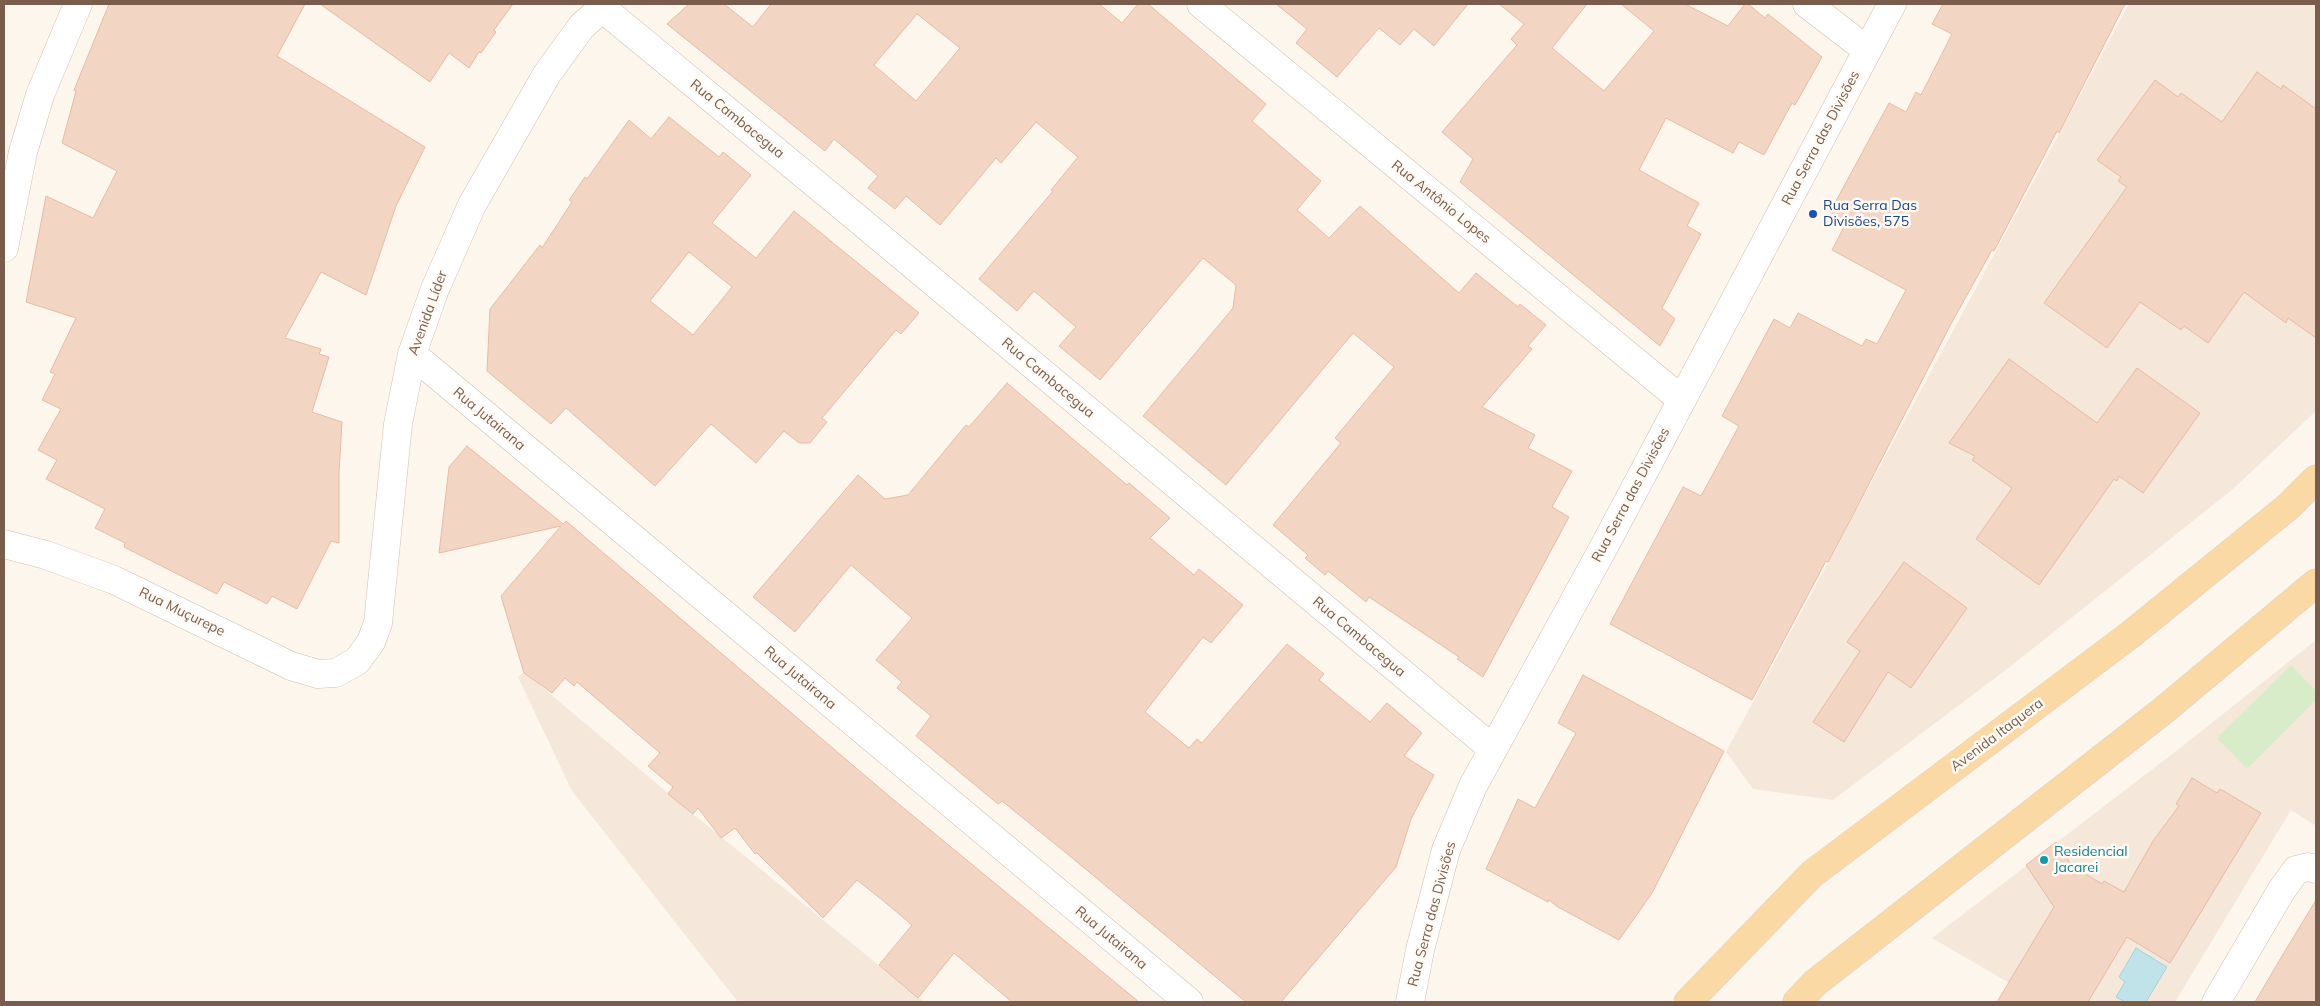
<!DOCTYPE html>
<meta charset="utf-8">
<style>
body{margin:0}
#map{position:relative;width:2320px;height:1006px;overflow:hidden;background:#fdf6ec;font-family:Mulish,sans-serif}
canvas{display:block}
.frame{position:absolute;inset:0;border:5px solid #7a5c4d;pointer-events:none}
</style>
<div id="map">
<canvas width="2320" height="1006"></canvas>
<div class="frame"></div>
</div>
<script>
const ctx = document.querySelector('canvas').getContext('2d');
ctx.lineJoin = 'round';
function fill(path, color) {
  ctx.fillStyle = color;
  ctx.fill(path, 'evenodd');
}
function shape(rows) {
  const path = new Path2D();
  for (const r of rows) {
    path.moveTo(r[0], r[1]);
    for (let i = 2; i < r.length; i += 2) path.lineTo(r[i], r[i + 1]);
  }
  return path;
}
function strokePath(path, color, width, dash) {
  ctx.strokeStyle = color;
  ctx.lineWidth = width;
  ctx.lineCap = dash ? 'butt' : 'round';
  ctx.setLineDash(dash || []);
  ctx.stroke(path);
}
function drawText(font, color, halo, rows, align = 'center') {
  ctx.font = font + ' Mulish,sans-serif';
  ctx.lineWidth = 5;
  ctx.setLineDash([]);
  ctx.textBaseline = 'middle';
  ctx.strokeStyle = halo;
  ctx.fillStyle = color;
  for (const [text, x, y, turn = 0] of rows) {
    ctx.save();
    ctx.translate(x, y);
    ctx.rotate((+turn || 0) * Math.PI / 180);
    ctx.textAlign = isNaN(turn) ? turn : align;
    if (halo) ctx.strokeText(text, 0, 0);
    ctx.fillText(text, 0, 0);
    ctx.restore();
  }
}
fill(shape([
 [2129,4,2316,4,2316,411,2233,489,2011,666,1833,800,1753,789,1726,752],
 [2316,640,2316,826,2291,810,2175,1002,2042,1002,1932,938,2184,745],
 [524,672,693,814,924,1002,738,1002,572,791,518,677]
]), '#f5e8da');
fill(shape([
 [2291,665,2316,691,2316,700,2247,769,2217,738]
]), '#d8ecc9');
const water = shape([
 [2136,948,2167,967,2146,1002,2125,1002,2116,997,2125,982,2119,977,2136,948]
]);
fill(water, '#bfe3e8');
strokePath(water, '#a5d3da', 1);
const building = shape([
 [109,4,305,4,277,56,425,147,396,206,366,295,321,272,285,338,321,349,319,354,329,357,312,412,342,422,339,473,339,543,331,541,297,609,272,596,267,604,224,582,217,594,124,547,125,543,95,528,105,509,46,479,57,460,38,450,61,409,42,400,55,374,50,372,76,318,26,302,46,196,93,218,117,171,62,143,76,91,74,90,109,4],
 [320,4,513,4,494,30,496,32,481,53,479,52,469,68,449,53,430,82,320,4],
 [689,4,724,4,753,27,771,4,1099,4,1122,23,1138,4,1148,4,1266,104,1252,121,1321,181,1297,210,1329,238,1360,206,1459,293,1476,273,1518,307,1520,304,1546,325,1528,346,1532,349,1482,407,1535,435,1528,448,1572,471,1552,507,1569,517,1483,677,1457,659,1459,657,1369,597,1366,602,1328,571,1325,575,1305,558,1308,555,1273,525,1341,443,1335,438,1394,367,1353,333,1226,485,1143,416,1233,308,1236,285,1203,258,1100,380,1059,346,1076,327,1034,291,1017,311,979,279,1053,191,1051,190,1078,157,1036,122,1001,163,996,158,940,225,906,196,895,209,868,188,878,176,834,139,825,151,667,24,689,4],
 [917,14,960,48,916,101,874,65,917,14],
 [1276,4,1468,4,1434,46,1414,29,1400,45,1379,28,1337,77,1296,43,1307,29,1276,4],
 [1499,4,1587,4,1552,48,1604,91,1654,31,1621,4,1685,4,1728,26,1745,4,1748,4,1765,18,1768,14,1822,57,1795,105,1792,103,1764,155,1739,142,1733,153,1666,118,1639,170,1699,203,1687,226,1701,234,1662,308,1675,319,1660,346,1460,182,1473,159,1442,132,1517,45,1511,39,1524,24,1499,4],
 [1943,4,2125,4,2059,133,2057,131,1994,251,1992,250,1952,322,1853,515,1828,562,1826,561,1752,700,1610,624,1683,487,1701,496,1739,426,1722,416,1774,319,1790,328,1798,313,1862,346,1866,339,1877,344,1906,290,1832,250,1847,221,1830,212,1889,103,1906,112,1916,92,1921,95,1952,34,1932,24,1943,4],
 [2257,72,2281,89,2283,85,2316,109,2316,338,2288,318,2286,323,2244,292,2208,343,2184,326,2181,330,2140,302,2107,348,2044,303,2127,187,2118,181,2121,177,2097,160,2155,80,2178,97,2181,93,2222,122,2257,72],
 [669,117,719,157,723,152,751,175,712,223,756,258,794,211,919,313,901,334,896,330,822,418,827,422,810,443,799,443,784,431,756,463,711,424,655,486,566,408,551,424,487,371,490,309,540,245,542,248,572,202,569,200,585,177,587,179,629,120,651,139,669,117],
 [689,252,732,287,693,335,650,301,689,252],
 [2009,359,2097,423,2137,368,2200,413,2143,493,2119,476,2117,481,2114,479,2039,585,1976,539,2012,488,1972,460,1975,456,1949,443,2009,359],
 [1007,383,1127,485,1129,483,1170,518,1150,538,1194,575,1199,569,1243,605,1211,643,1203,637,1145,712,1189,748,1197,739,1202,743,1287,644,1324,674,1319,680,1370,722,1387,703,1422,733,1404,756,1434,775,1411,819,1396,867,1281,1002,1246,1002,1065,852,1002,801,998,804,916,736,931,716,897,688,902,682,876,660,912,618,851,565,795,632,753,597,858,475,885,499,908,495,966,425,969,427,1007,383],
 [467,446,563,524,566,521,889,796,1139,1002,1012,1002,954,953,918,998,879,965,912,925,886,903,857,880,823,918,757,853,755,854,735,828,721,838,698,808,693,814,668,794,673,787,648,766,660,753,577,682,574,686,565,678,552,693,524,673,501,596,561,526,439,553,449,467,467,446],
 [1904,562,1967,608,1911,688,1888,672,1844,742,1813,722,1860,651,1847,642,1904,562],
 [1583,675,1724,751,1652,893,1619,940,1558,907,1549,900,1548,902,1486,869,1518,799,1535,808,1576,733,1558,723,1583,675],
 [2192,778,2217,793,2220,789,2261,813,2170,963,2127,937,2088,1002,1997,1002,2054,907,2026,865,2056,842,2072,866,2102,884,2104,881,2124,892,2153,841,2179,806,2176,804,2192,778],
 [2316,900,2316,1002,2255,1002,2279,961,2316,900]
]);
fill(building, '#f3d5c3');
strokePath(building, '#e6bba3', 1);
const minor = shape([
 [1201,4,1682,400],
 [1807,4,1867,50],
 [602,8,852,214,1493,749],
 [4,248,23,152,40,95,78,4],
 [412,354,1189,1002],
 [4,544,46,555,114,580,291,666,318,674,336,673,357,661,371,642,378,623,398,424,412,354,435,289,472,205,547,74,582,26,607,4],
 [1410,1002,1420,950,1446,850,1473,786,1606,543,1892,4],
 [2216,1002,2281,891,2296,870,2308,867,2316,869]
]);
const major = shape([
 [1688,1002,1812,874,2130,635,2289,506,2316,479],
 [1797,1002,1815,983,2164,710,2316,583]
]);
strokePath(minor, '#d1beb0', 29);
strokePath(major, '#dad1cd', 29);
strokePath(minor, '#fff', 28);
strokePath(major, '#fbd9a5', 28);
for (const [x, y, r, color] of [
 [1813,214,5,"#1a4fb4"],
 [2044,860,5,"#0f9aa8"]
]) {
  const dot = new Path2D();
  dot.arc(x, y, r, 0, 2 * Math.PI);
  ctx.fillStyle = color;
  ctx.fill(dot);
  strokePath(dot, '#fffaf3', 2);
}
drawText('14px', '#7a5c4d', '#fffaf3', [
 ["Rua Cambacegua",737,119,39],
 ["Rua Serra das Divisões",1821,138,-62],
 ["Rua Antônio Lopes",1441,202,39],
 ["Avenida Líder",428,313,-70],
 ["Rua Cambacegua",1048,378,40],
 ["Rua Jutairana",489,419,40],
 ["Rua Serra das Divisões",1631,495,-62],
 ["Rua Muçurepe",182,612,26],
 ["Rua Cambacegua",1359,637,40],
 ["Rua Jutairana",800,678,40],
 ["Avenida Itaquera",1997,735,-37],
 ["Rua Serra das Divisões",1432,914,-75],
 ["Rua Jutairana",1111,938,40]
]);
drawText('14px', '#164399', '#fffaf3', [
 ["Rua Serra Das",1823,206],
 ["Divisões, 575",1823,222]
], 'left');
drawText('14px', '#0d838f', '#fffaf3', [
 ["Residencial",2054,852],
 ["Jacarei",2054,868]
], 'left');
</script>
